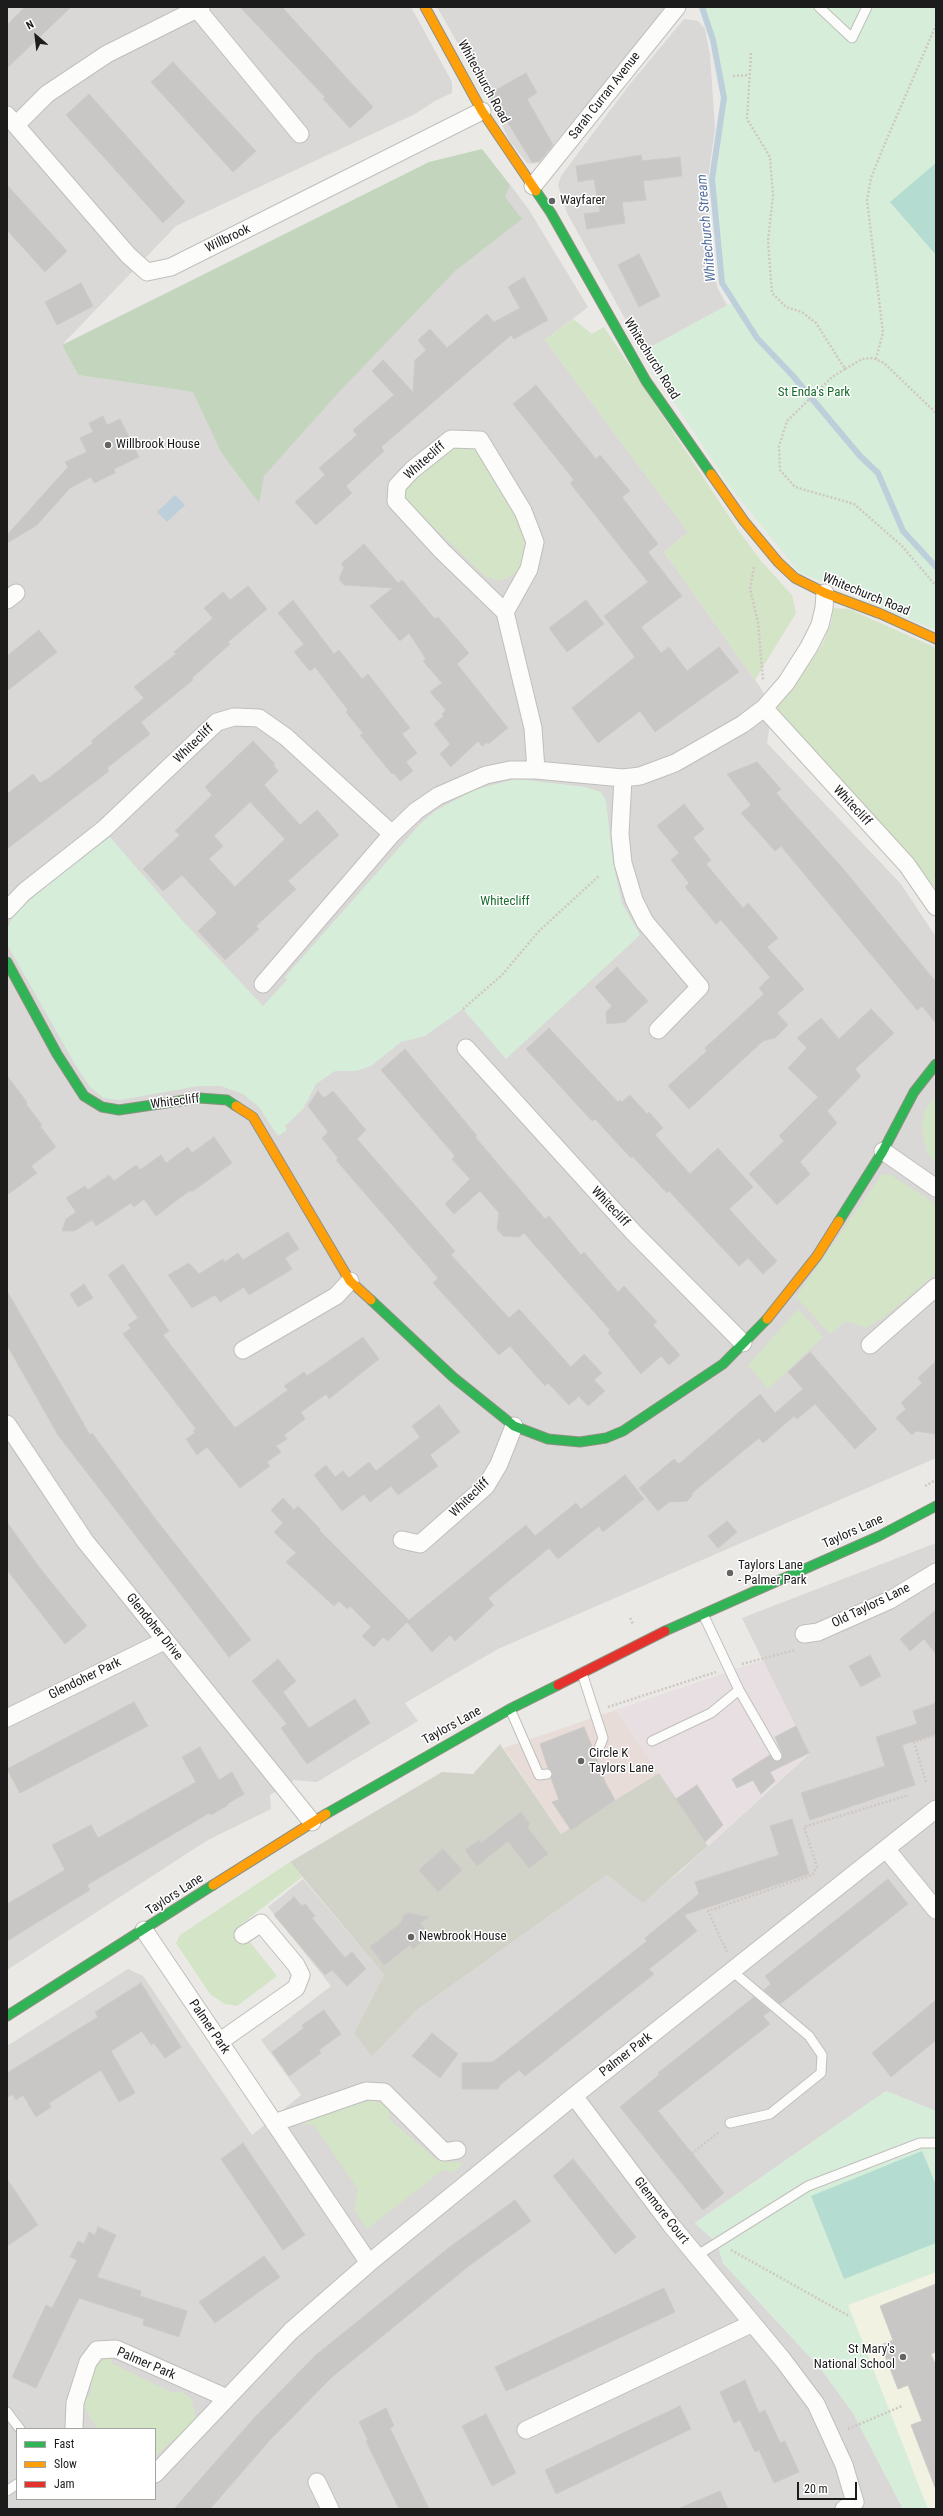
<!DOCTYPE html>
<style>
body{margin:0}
#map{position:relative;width:943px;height:2516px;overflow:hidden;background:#eae9e5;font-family:"Roboto Condensed",sans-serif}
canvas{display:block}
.frame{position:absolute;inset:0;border:8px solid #1c1c1c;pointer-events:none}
.legend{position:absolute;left:16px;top:2428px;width:140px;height:72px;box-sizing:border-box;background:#fff;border:1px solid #a4a4a4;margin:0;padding:5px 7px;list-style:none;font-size:12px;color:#1c1c1c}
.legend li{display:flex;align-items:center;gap:8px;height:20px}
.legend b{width:20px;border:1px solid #a4a4a4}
.north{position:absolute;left:16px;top:16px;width:40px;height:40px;-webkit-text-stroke:3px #fff;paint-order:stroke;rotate:332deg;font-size:11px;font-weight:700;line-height:16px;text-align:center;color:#1c1c1c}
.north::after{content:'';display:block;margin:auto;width:14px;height:18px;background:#1c1c1c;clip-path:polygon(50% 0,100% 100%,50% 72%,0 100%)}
.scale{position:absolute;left:797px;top:2482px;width:60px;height:18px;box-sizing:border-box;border:2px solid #1c1c1c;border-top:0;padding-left:5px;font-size:12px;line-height:14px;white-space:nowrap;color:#1c1c1c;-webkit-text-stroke:3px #fff;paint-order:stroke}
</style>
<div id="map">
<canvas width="943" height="2516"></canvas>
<div class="frame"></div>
<ul class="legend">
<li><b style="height:5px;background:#30b455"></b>Fast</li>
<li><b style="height:5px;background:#ff9f0a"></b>Slow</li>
<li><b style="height:5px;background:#e5322d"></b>Jam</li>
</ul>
<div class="north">N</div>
<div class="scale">20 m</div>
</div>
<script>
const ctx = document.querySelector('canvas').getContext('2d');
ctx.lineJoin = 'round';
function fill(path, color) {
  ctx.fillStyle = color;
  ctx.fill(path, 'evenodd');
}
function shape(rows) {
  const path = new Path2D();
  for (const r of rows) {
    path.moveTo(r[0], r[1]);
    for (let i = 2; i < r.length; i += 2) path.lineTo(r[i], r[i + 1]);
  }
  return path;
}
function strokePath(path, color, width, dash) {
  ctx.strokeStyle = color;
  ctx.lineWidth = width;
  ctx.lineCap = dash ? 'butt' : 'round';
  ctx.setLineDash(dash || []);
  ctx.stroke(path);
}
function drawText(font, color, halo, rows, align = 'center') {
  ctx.font = font + ' "Roboto Condensed",sans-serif';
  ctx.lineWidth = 3;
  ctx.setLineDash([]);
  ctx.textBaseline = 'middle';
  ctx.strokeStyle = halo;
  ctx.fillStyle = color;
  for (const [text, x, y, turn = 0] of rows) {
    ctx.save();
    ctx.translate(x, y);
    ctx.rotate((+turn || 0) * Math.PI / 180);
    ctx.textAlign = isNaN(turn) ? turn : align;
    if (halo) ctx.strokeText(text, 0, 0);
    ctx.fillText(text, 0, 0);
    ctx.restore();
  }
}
fill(shape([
 [7,7,411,7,452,82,452,93,435,101,415,114,176,226,62,345,78,375,194,392,308,350,509,183,529,210,588,307,545,340,688,532,664,552,760,687,772,708,767,743,901,884,936,937,936,1458,498,1649,405,1703,418,1721,317,1782,294,1780,270,1795,271,1809,208,1840,7,1970],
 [437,7,668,7,540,161,533,164,527,163,509,140,489,98],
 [684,19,698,21,705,29,710,55,715,128,705,201,717,287,730,311,646,357,567,213,558,185,561,176,630,84],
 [936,1543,936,2111,886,2091,695,2223,717,2243,723,2263,821,2369,853,2413,903,2509,99,2509,91,2499,155,2499,155,2429,37,2429,7,2391,7,2046,128,1969,143,1976,252,2135,301,2095,261,2040,331,1986,268,1907,303,1879,384,1975,354,2033,372,2055,417,2010,607,1875,643,1902,681,1871,809,1754,742,1618]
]), '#d9d8d6');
fill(shape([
 [616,1710,659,1773,561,1834,504,1748]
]), '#e7dcd8');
fill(shape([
 [763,1660,809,1753,708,1846,616,1710]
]), '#e7dfe2');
fill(shape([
 [936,2272,936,2509,928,2509,848,2305]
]), '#f1f2e1');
fill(shape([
 [7,2391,37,2429,17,2429,17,2499,91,2499,99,2509,7,2509]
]), '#d8d8d6');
fill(shape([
 [500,1744,561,1834,659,1773,708,1846,643,1903,607,1875,417,2010,372,2056,354,2033,384,1975,290,1862,442,1772,473,1774]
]), '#d1d2c8');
fill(shape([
 [573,319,592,334,604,327,738,530,761,561,792,595,796,613,755,680,664,552,688,532,545,340],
 [464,445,477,449,522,527,526,545,523,564,519,571,501,581,486,577,407,502,403,492,414,478,455,447],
 [833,608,849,609,936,648,936,889,911,858,777,711,779,703,790,692,822,645,831,623],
 [936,1096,936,1165,927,1151,921,1126,925,1110],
 [889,1174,936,1204,936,1274,883,1318,867,1328,846,1321,830,1334,796,1297,881,1175],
 [798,1309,823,1337,768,1389,748,1365],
 [290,1862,302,1877,238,1927,277,1976,237,2006,225,2004,210,1994,176,1943,180,1935],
 [372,2100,389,2107,389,2119,437,2160,463,2163,455,2172,443,2170,367,2229,354,2210,358,2189,314,2125,296,2123],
 [112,2357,111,2363,173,2393,181,2391,191,2398,196,2417,182,2441,172,2440,155,2457,155,2429,98,2429,83,2405,92,2390,88,2375,95,2362]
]), '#d3e4c7');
fill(shape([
 [482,149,510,185,505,197,522,219,455,271,338,393,264,476,259,503,221,452,193,392,78,375,62,345,429,162]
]), '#c3d6bd');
fill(shape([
 [704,7,936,7,936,630,799,572,728,484,654,372,643,351,733,302,722,283,712,179,726,98,715,41],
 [515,779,586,787,601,792,606,801,613,863,622,903,640,935,506,1059,463,1009,425,1036,401,1042,371,1066,356,1071,335,1071,316,1084,303,1109,285,1126,287,1130,278,1136,259,1107,243,1094,221,1086,198,1086,120,1100,104,1098,91,1088,76,1066,8,946,7,930,14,914,44,888,110,837,180,918,263,1006,287,980,285,977,420,824,435,811,474,790],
 [886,2091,936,2111,936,2272,848,2305,928,2509,903,2509,853,2413,821,2369,723,2263,717,2243,695,2223]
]), '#d6eed9');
fill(shape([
 [936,163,936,255,890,202],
 [922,2151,936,2185,936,2243,844,2279,811,2196]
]), '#b5dcd1');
fill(shape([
 [175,495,185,505,167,522,157,512]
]), '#bccfda');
strokePath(shape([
 [702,7,713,40,724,98,712,179,722,283,757,338,793,376,860,456,878,473,903,531,936,567]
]), '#bccfda', 6);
const building = shape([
 [25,7,71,7,7,68,7,25,25,7],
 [240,7,282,7,373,107,350,128,323,99,325,97,240,7],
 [173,62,256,151,233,172,151,82,173,62],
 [526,73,537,93,527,99,553,145,539,162,532,162,505,118,503,120,487,95,526,73],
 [89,94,185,202,163,223,66,115,89,94],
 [641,155,642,161,680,157,682,176,643,181,646,200,622,202,625,223,587,229,584,214,600,212,594,179,578,182,576,166,641,155],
 [7,185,67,251,45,272,7,230,7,185],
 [639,254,660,296,639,307,618,265,639,254],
 [524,277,548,320,514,339,511,335,381,447,384,451,346,486,352,493,316,525,295,502,325,475,319,468,357,435,353,430,394,395,372,371,383,360,413,392,415,360,426,350,418,340,430,329,447,348,487,314,494,322,520,308,508,287,524,277],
 [81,283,93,306,57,325,45,302,81,283],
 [536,385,596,459,600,455,630,491,622,497,658,544,648,552,682,596,641,627,661,653,669,647,687,671,719,647,739,672,655,732,640,711,598,743,572,708,635,657,604,616,648,582,570,483,574,480,513,404,536,385],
 [103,416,107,425,120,419,139,457,114,469,115,473,94,483,91,477,70,488,37,525,7,543,7,535,68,467,65,462,87,452,80,438,93,432,89,423,103,416],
 [364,544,398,583,402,580,435,619,438,617,469,653,457,664,508,728,488,744,487,742,482,746,478,741,451,767,440,754,450,744,434,724,444,716,442,714,446,710,430,692,442,683,423,661,426,659,409,633,400,641,370,606,393,588,344,585,339,579,344,567,341,564,364,544],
 [248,586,267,609,228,642,230,644,192,678,193,680,141,722,150,734,107,768,109,771,7,849,7,794,33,774,40,783,49,778,93,743,91,741,144,698,134,687,176,654,174,652,213,618,204,608,223,592,230,600,248,586],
 [293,600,334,654,339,650,362,679,368,674,410,728,402,734,417,753,406,762,413,771,400,781,394,773,392,774,360,735,363,733,346,712,348,710,315,667,310,671,294,652,304,644,278,613,293,600],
 [586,600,604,624,567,652,549,628,586,600],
 [39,630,57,652,7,691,7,656,39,630],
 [253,741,275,764,273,765,278,771,264,785,300,825,317,810,339,835,288,881,296,889,256,926,259,929,225,960,198,931,217,913,182,875,163,891,143,869,180,835,175,831,212,795,205,787,253,741],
 [250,802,285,839,235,887,209,859,223,846,214,836,250,802],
 [757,762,781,789,776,793,845,871,936,982,936,1023,922,1006,917,1010,781,846,775,851,741,813,751,805,727,774,757,762],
 [684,804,704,829,693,838,711,860,706,864,743,908,748,903,778,938,767,947,804,989,777,1013,788,1025,775,1038,763,1041,689,1109,668,1086,707,1051,705,1048,764,994,759,988,770,977,721,920,716,924,685,887,689,883,671,860,679,853,657,826,684,804],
 [617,967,648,1001,625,1022,607,1024,606,1012,612,1006,595,987,617,967],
 [871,1009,894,1033,855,1069,861,1076,827,1111,837,1123,800,1162,810,1174,777,1205,749,1174,784,1141,779,1136,818,1097,788,1068,807,1048,797,1038,821,1018,839,1039,871,1009],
 [549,1028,618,1102,620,1100,622,1102,630,1095,647,1114,649,1112,663,1128,655,1135,690,1174,718,1148,753,1187,729,1209,777,1261,763,1274,748,1258,739,1266,669,1191,667,1193,632,1156,631,1158,595,1119,592,1121,526,1049,549,1028],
 [405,1049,477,1136,475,1137,545,1219,549,1216,581,1255,584,1252,618,1292,624,1286,657,1322,653,1325,680,1355,669,1365,661,1356,641,1374,608,1333,610,1330,524,1233,519,1237,503,1236,497,1229,499,1213,480,1191,454,1214,445,1204,470,1179,452,1159,455,1156,381,1070,405,1049],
 [7,1076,27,1102,26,1104,42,1125,40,1126,56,1147,31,1166,37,1173,7,1195,7,1076],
 [318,1091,324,1098,333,1091,366,1130,357,1139,455,1251,451,1255,509,1318,519,1309,571,1367,584,1354,602,1373,594,1380,605,1391,588,1406,579,1396,569,1405,548,1383,545,1386,510,1346,499,1355,433,1283,438,1278,336,1160,338,1158,322,1138,328,1132,308,1106,318,1091],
 [214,1137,232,1163,193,1191,189,1191,156,1216,144,1199,134,1207,131,1203,96,1226,92,1220,74,1231,62,1231,66,1219,76,1212,66,1198,85,1186,88,1190,109,1175,114,1181,136,1165,140,1170,161,1155,166,1163,188,1147,192,1153,214,1137],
 [288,1232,299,1249,285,1258,292,1269,249,1295,244,1287,220,1302,215,1295,192,1308,168,1275,189,1263,199,1274,223,1259,225,1262,238,1253,243,1260,288,1232],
 [123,1264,169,1331,163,1335,235,1428,288,1390,284,1386,304,1372,307,1376,363,1337,379,1359,329,1399,326,1394,301,1412,305,1419,284,1435,287,1439,276,1446,281,1452,267,1462,270,1466,240,1488,207,1447,197,1455,186,1439,195,1433,193,1431,196,1429,123,1334,131,1328,128,1325,138,1318,108,1275,123,1264],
 [84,1284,93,1298,78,1307,70,1294,84,1284],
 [7,1291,90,1435,92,1433,157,1521,251,1640,229,1657,58,1435,7,1345,7,1291],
 [810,1352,877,1429,855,1449,815,1404,797,1419,794,1416,763,1443,759,1438,692,1493,692,1496,687,1501,669,1502,658,1511,639,1488,674,1459,679,1464,760,1394,775,1413,803,1389,788,1372,810,1352],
 [936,1361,936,1434,916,1431,912,1435,896,1418,906,1409,901,1403,922,1383,918,1378,936,1361],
 [439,1405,460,1432,430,1455,438,1466,398,1495,391,1486,370,1502,364,1494,342,1511,314,1475,326,1465,335,1477,343,1471,349,1478,369,1462,376,1471,420,1437,412,1426,439,1405],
 [625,1475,644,1499,603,1532,599,1526,558,1559,549,1548,488,1598,494,1605,455,1641,450,1635,432,1652,407,1622,388,1641,383,1637,374,1647,362,1636,371,1627,350,1606,347,1609,339,1601,334,1606,286,1562,296,1553,274,1532,283,1523,271,1510,283,1498,294,1510,298,1506,320,1529,319,1530,409,1620,526,1525,535,1536,576,1503,581,1509,625,1475],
 [727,1521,737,1532,718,1548,708,1536,727,1521],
 [7,1522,39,1567,87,1626,65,1644,7,1570,7,1522],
 [936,1610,936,1654,924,1639,910,1651,900,1639,936,1610],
 [870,1655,881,1676,861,1687,849,1666,870,1655],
 [278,1659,296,1681,283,1692,309,1728,355,1699,370,1723,307,1764,281,1728,287,1724,252,1681,278,1659],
 [134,1702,148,1726,20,1793,7,1769,134,1702],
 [936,1703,936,1734,902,1745,915,1785,810,1820,801,1793,885,1766,876,1737,917,1724,913,1711,936,1703],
 [796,1726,809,1753,770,1772,775,1781,761,1794,753,1780,737,1788,732,1779,770,1755,774,1761,782,1759,782,1753,775,1737,796,1726],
 [584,1727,593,1749,591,1755,597,1760,605,1782,615,1800,571,1830,552,1802,559,1800,551,1778,553,1773,548,1768,540,1744,584,1727],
 [200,1747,219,1780,232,1772,244,1794,227,1804,228,1805,211,1815,209,1813,87,1885,90,1890,7,1941,7,1904,65,1870,52,1845,91,1825,98,1838,196,1782,182,1757,200,1747],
 [697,1785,723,1825,705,1842,676,1799,697,1785],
 [521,1812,530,1824,527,1827,548,1854,529,1868,508,1841,477,1866,465,1850,479,1840,481,1843,521,1812],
 [792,1819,809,1874,684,1915,697,1931,649,1969,654,1974,525,2076,519,2070,500,2085,498,2089,462,2089,462,2063,493,2062,647,1941,645,1938,699,1894,695,1882,779,1855,770,1826,792,1819],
 [443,1849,462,1870,438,1892,419,1870,443,1849],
 [888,1879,908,1904,780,2004,764,1990,771,1984,765,1976,888,1879],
 [294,1897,302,1906,305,1904,315,1916,312,1918,345,1958,352,1952,366,1969,347,1986,332,1970,325,1975,274,1915,294,1897],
 [408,1913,429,1917,420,1923,430,1935,413,1949,410,1945,384,1965,370,1947,401,1923,404,1915,408,1913],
 [141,1983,181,2047,165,2058,154,2043,151,2045,142,2031,111,2051,135,2093,119,2102,101,2070,49,2103,51,2107,36,2117,23,2095,16,2100,12,2094,7,2098,7,2073,98,2017,95,2012,141,1983],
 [754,1997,770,2011,763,2016,770,2024,658,2111,724,2193,703,2210,620,2107,659,2075,658,2073,754,1997],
 [936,2000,936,2040,891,2077,872,2053,936,2000],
 [324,2010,341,2034,319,2050,321,2053,289,2076,272,2052,304,2028,302,2025,324,2010],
 [432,2033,458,2054,440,2078,412,2056,432,2033],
 [243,2143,305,2235,283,2250,221,2159,243,2143],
 [573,2159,636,2237,615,2254,553,2176,573,2159],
 [7,2179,38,2225,7,2246,7,2179],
 [515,2200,531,2221,470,2265,332,2377,270,2440,210,2509,174,2509,255,2417,316,2355,451,2246,515,2200],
 [98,2227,116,2235,97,2277,141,2291,140,2296,187,2311,179,2337,143,2325,144,2319,79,2298,36,2388,12,2377,46,2305,52,2308,77,2260,70,2257,78,2241,84,2244,89,2232,95,2235,98,2227],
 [264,2256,280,2277,215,2323,199,2302,264,2256],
 [936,2284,936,2352,931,2354,936,2366,935,2487,911,2425,922,2421,908,2385,898,2389,881,2345,893,2340,880,2306,936,2284],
 [664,2288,675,2312,506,2391,495,2367,664,2288],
 [745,2380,759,2413,765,2410,780,2443,785,2441,799,2472,774,2483,759,2450,755,2452,740,2420,734,2423,720,2392,745,2380],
 [680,2406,691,2429,556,2494,545,2470,680,2406],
 [386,2408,394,2426,390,2428,429,2509,399,2509,366,2441,368,2440,359,2422,386,2408],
 [486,2414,516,2473,492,2486,462,2426,486,2414],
 [720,2491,728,2509,678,2509,720,2491]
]);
fill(building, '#c8c7c5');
strokePath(building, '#cdcbc7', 1);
const lane = shape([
 [819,7,852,38,867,7],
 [703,1614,739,1690,777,1756],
 [582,1673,603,1738,597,1754],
 [510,1709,539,1775,547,1774],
 [652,1741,711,1713,739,1690],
 [730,2123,770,2114,821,2073,822,2055,809,2036,732,1971],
 [696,2256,808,2186,920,2143,936,2143],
 [7,2412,20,2429],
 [7,2491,17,2484]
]);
const street = shape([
 [198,10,300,134],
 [7,115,128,255,147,272,171,267,482,111],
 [16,125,47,94,107,54,201,7],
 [533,186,677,7],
 [7,600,16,593],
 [505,612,529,569,535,542,523,511,480,440,451,439,412,470,397,486,396,501,442,551,505,612,533,728,536,770],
 [764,708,907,865,936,907],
 [623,778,620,834,623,863,634,900,645,922,700,987,658,1030],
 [7,910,24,892,104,829,217,722,234,717,259,718,286,737,392,834],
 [263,984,392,834,416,811,438,796,486,775,510,770,536,770,623,778,640,776,675,763,743,724,764,708,786,683,809,647,820,625,824,608,825,593],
 [466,1048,634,1233,743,1343],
 [883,1151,936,1188],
 [870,1345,936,1287],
 [243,1350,336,1296,350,1281],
 [7,1424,85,1541,312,1822],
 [402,1540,420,1544,486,1486,499,1464,514,1426],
 [804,1634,818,1632,890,1600,936,1572],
 [7,1718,164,1641],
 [887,1850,936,1910],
 [144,1930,369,2263],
 [219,2042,296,1988,301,1975,296,1965,261,1923,243,1935],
 [574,2096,671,2225,783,2360,816,2404,844,2465,855,2502,844,2509],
 [274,2123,366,2091,384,2092,444,2152,457,2150],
 [74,2427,75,2403,88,2362,97,2350,116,2349,227,2398],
 [526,2430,751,2324],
 [155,2474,291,2331,369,2263,574,2096,936,1809],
 [317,2482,330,2509]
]);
const fast = shape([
 [536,191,551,213,646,381,711,474],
 [7,962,57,1054,84,1096,102,1107,119,1110,199,1098,227,1100,236,1106],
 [839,1221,883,1151,914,1092,936,1064],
 [371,1300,453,1377,514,1426,548,1439,580,1442,606,1438,623,1431,723,1364,767,1319],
 [665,1631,879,1536,936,1506],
 [326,1814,510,1709,558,1685],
 [7,2016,213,1885]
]);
const slow = shape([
 [425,7,482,111,536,191],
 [711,474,744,521,778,562,795,578,825,593,881,614,936,639],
 [236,1106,253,1117,350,1281,371,1300],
 [767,1319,817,1256,839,1221],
 [213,1885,326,1814]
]);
const jam = shape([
 [558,1685,665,1631]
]);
strokePath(lane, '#c0bfbd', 11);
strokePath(street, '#c0bfbd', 19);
strokePath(fast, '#8e9180', 11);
strokePath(slow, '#8e9180', 11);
strokePath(jam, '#8e9180', 11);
strokePath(shape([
 [751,53,747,119,770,157,773,196,768,241,772,293,786,307,802,312,816,323,845,369,862,359,873,358,884,363,936,413],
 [733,76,749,75],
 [876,359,883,333,867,200,871,178,883,148,936,25],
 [845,369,832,377,787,421,779,446,780,470,795,487,854,504,902,546,936,586],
 [754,567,750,589,758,622,763,680],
 [463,1009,502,975,539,931,600,875],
 [925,1486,936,1480],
 [630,1618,633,1624],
 [742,1664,795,1650],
 [608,1707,716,1672],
 [926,1782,914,1742,936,1735],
 [727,1952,708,1911,812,1875,817,1867,804,1827,909,1795],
 [676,2166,719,2132],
 [731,2250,849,2316],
 [848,2429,902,2406]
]), '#d0c7c3', 2.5, [2, 2]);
strokePath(lane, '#fcfcfb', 9);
strokePath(street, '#fcfcfb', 17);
strokePath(fast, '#30b455', 9);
strokePath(slow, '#ff9f0a', 9);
strokePath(jam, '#e5322d', 9);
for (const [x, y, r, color] of [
 [552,201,4,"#646462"],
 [108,445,4,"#646462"],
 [730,1573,4,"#646462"],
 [581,1761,4,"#646462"],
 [411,1937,4,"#646462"],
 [903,2357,4,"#646462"]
]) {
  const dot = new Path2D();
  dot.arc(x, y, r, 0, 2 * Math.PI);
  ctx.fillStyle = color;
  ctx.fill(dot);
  strokePath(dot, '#fff', 1.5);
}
drawText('13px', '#1c1c1c', '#fff', [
 ["Whitechurch Road",483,82,61],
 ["Sarah Curran Avenue",605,96,-52],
 ["Willbrook",228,239,-26],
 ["Whitechurch Road",651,359,58],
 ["Whitecliff",425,461,-41],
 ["Whitechurch Road",866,595,22],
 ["Whitecliff",194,744,-44],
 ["Whitecliff",852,806,47],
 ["Whitecliff",175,1102,-7],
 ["Whitecliff",610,1207,47],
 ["Whitecliff",470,1498,-44],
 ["Taylors Lane",853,1532,-24],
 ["Old Taylors Lane",871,1606,-26],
 ["Glendoher Drive",154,1627,51],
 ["Glendoher Park",85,1679,-26],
 ["Taylors Lane",452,1726,-29],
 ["Taylors Lane",175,1895,-33],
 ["Palmer Park",209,2027,56],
 ["Palmer Park",626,2055,-38],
 ["Glenmore Court",661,2211,52],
 ["Palmer Park",146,2364,23]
]);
drawText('13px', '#1c1c1c', '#fff', [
 ["Wayfarer",560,201],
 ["Willbrook House",116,445],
 ["Taylors Lane",738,1566],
 ["- Palmer Park",738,1581],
 ["Circle K",589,1754],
 ["Taylors Lane",589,1769],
 ["Newbrook House",419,1937],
 ["St Mary's",895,2350,"right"],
 ["National School",895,2365,"right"]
], 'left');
drawText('13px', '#196c2c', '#fff', [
 ["St Enda's Park",814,393],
 ["Whitecliff",505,902]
]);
drawText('italic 14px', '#556f9f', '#fff', [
 ["Whitechurch Stream",707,228,-95]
]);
</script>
